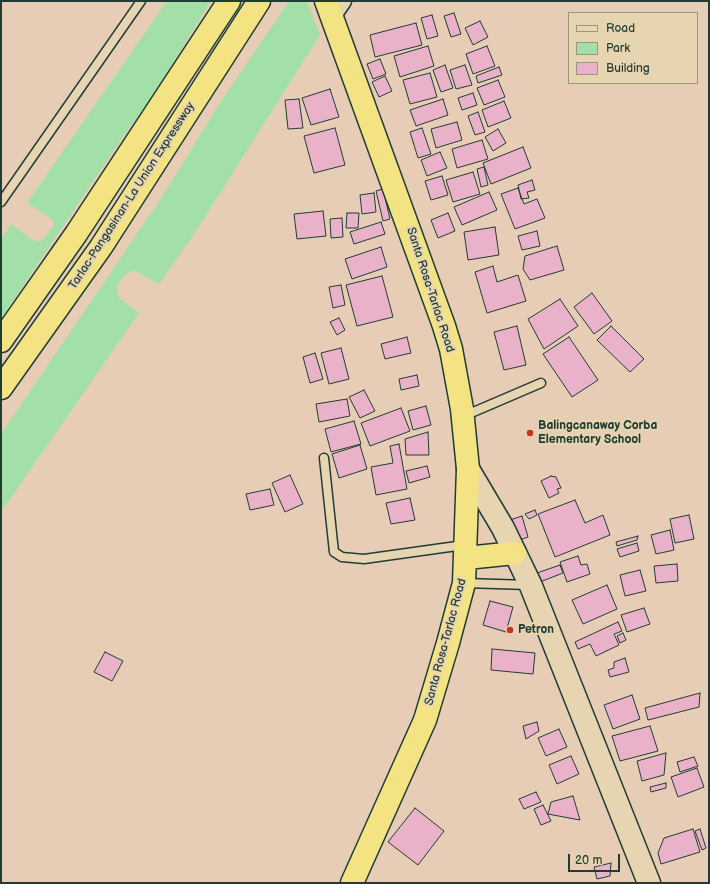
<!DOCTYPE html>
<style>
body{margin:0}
#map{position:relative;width:710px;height:884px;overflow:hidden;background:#e8cdb6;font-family:"Balsamiq Sans",sans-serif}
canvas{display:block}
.frame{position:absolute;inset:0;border:2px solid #1f3d34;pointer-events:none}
.legend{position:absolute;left:568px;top:12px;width:130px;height:72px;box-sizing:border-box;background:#e7d4b1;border:1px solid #97987f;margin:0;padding:5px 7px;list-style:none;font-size:12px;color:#1f3d34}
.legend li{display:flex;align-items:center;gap:8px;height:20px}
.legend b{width:20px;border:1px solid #97987f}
.scale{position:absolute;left:568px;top:854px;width:52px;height:18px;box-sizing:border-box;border:2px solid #1f3d34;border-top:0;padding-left:5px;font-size:12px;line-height:14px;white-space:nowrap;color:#1f3d34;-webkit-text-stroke:3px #e7d4b1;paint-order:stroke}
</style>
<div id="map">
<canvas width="710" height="884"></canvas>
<div class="frame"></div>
<ul class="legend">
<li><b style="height:5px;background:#e7d4b1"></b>Road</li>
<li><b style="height:11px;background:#a2e0a7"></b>Park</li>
<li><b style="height:11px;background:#eab2c8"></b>Building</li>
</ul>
<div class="scale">20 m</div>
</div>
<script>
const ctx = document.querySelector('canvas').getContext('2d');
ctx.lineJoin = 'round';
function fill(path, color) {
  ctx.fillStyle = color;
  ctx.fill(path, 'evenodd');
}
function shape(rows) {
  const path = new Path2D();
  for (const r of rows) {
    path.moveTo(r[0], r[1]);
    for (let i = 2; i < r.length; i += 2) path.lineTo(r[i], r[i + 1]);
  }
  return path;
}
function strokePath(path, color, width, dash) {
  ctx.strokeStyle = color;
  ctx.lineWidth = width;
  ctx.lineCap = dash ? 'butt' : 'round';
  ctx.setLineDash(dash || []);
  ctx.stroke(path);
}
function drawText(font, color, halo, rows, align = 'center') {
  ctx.font = font + ' "Balsamiq Sans",sans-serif';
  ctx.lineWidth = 4;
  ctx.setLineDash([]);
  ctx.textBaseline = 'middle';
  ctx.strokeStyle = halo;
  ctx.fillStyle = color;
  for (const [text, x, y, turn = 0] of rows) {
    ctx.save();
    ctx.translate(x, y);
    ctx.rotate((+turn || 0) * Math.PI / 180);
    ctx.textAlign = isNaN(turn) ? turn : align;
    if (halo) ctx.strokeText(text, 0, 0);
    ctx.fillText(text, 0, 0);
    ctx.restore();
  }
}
fill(shape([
 [167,1,211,1,150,100,122,138,1,319,1,239,11,224,33,240,41,242,54,225,52,219,27,203],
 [289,1,307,1,320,35,196,231,159,284,134,270,126,274,117,285,118,297,139,313,1,512,1,434,160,200,220,103]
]), '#a2e0a7');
const building = shape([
 [454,13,461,34,451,37,444,16,454,13],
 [432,15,438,36,427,39,421,18,432,15],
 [480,21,488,37,473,45,465,28,480,21],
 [416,23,422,45,375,57,370,35,416,23],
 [428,46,434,66,400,77,394,56,428,46],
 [487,46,495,66,473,74,466,54,487,46],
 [380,59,386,74,373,79,367,64,380,59],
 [445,65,453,88,441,92,433,70,445,65],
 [465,65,472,85,456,89,450,70,465,65],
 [499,67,502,75,478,83,476,76,499,67],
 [430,73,437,97,410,104,403,80,430,73],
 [385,76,392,91,379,97,372,82,385,76],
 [498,80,505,97,484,105,477,88,498,80],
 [330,89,339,117,311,125,302,98,330,89],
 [473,93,477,105,462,110,458,98,473,93],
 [299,99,303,128,288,129,285,100,299,99],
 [443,99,448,115,416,126,410,110,443,99],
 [504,101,511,118,488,127,482,110,504,101],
 [478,112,485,132,475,135,468,116,478,112],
 [457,122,462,140,436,148,431,129,457,122],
 [335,128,345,165,314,173,304,136,335,128],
 [422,128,431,154,418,158,410,132,422,128],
 [498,129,506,143,493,151,485,137,498,129],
 [482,140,488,159,457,168,452,149,482,140],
 [523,147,531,168,491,184,483,163,523,147],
 [440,152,447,168,427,176,421,160,440,152],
 [484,167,488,185,481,187,477,169,484,167],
 [473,172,480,194,453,202,446,180,473,172],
 [442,176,448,195,431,200,425,181,442,176],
 [532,180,535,190,527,192,529,198,521,199,518,185,532,180],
 [518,188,524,204,537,199,545,218,515,229,501,194,518,188],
 [383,189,390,219,383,221,376,191,383,189],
 [489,192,497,210,462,225,454,207,489,192],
 [374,193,376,212,362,214,360,195,374,193],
 [323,211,326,236,297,239,294,214,323,211],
 [347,213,359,213,358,228,346,228,347,213],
 [448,213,455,231,438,238,431,220,448,213],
 [342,218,343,237,331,238,330,219,342,218],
 [381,222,385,234,354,244,350,232,381,222],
 [495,227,499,255,468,260,464,232,495,227],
 [537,231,540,246,522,250,518,236,537,231],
 [557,246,564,270,530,280,523,269,525,256,557,246],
 [381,247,387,267,352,279,345,259,381,247],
 [493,266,497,282,518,275,526,301,487,313,475,272,493,266],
 [382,276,393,317,357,326,346,285,382,276],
 [341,285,345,305,333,308,329,287,341,285],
 [592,293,612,321,594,334,574,307,592,293],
 [560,299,578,326,544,349,528,319,560,299],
 [339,318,345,330,337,335,330,322,339,318],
 [517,326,526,365,504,370,494,332,517,326],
 [611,326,644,359,630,372,597,340,611,326],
 [407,337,411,353,385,359,381,344,407,337],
 [569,337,598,380,572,397,543,354,569,337],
 [341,348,349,379,329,384,321,353,341,348],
 [315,353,323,379,310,383,303,357,315,353],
 [417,375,419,386,401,390,399,379,417,375],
 [364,390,375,411,360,418,349,397,364,390],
 [347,399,350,416,319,422,316,404,347,399],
 [426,406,431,425,413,430,408,411,426,406],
 [401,408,410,431,370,446,361,423,401,408],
 [354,421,361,444,331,452,325,429,354,421],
 [428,432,429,455,406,455,405,439,428,432],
 [399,444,407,489,376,495,371,467,393,463,390,446,399,444],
 [360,445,367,469,339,478,332,454,360,445],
 [427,466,430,477,409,483,406,471,427,466],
 [290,475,303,504,285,512,272,483,290,475],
 [551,476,556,477,561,488,557,489,559,493,549,498,541,481,551,476],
 [270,489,274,505,250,510,246,494,270,489],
 [410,498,415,520,391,524,386,503,410,498],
 [575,500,585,523,603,515,610,535,555,557,538,514,575,500],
 [535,510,537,515,529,519,525,514,535,510],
 [689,515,694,539,675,543,670,519,689,515],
 [522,516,528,537,517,541,510,520,522,516],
 [670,530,674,550,656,554,651,535,670,530],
 [638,536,637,540,617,546,616,542,638,536],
 [637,543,639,551,620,557,617,549,637,543],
 [578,556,581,565,587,564,590,574,567,582,560,562,578,556],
 [677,564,678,581,656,583,654,566,677,564],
 [560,565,563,573,540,582,537,573,560,565],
 [640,570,646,591,625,596,620,575,640,570],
 [607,585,617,609,583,624,572,600,607,585],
 [490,601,513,607,506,632,483,625,490,601],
 [644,608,650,624,627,632,621,615,644,608],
 [618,622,622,631,614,634,619,645,596,656,590,644,578,649,575,642,618,622],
 [623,633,626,640,620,643,617,636,623,633],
 [492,649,535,653,533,674,491,670,492,649],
 [105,652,123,661,112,681,94,672,105,652],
 [625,658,629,672,610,677,608,670,614,668,614,662,625,658],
 [700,693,699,707,648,720,645,708,700,693],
 [632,695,640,719,613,729,604,705,632,695],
 [537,722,539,731,526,739,523,726,537,722],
 [650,726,658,751,620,761,612,736,650,726],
 [559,729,567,747,546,756,538,738,559,729],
 [666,753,664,775,642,781,637,761,666,753],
 [571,756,579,774,557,784,549,765,571,756],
 [694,757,698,766,680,772,677,762,694,757],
 [697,768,704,787,678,797,671,777,697,768],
 [666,783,666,788,651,792,650,787,666,783],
 [536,792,541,802,524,809,519,799,536,792],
 [573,796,580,820,548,814,551,802,573,796],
 [543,805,551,821,541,825,534,809,543,805],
 [415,808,444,831,418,865,388,842,415,808],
 [693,829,700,852,661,864,658,853,664,838,693,829],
 [700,829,706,848,702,850,695,831,700,829],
 [611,863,610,876,597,879,594,867,611,863]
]);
fill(building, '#eab2c8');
strokePath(building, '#1f3d34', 1);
const lane = shape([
 [1,202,141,1],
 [464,416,541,383],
 [324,458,334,552,342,557,364,559,464,545],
 [464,583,529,585]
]);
const street = shape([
 [332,17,343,1]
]);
const secondary = shape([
 [468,469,503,528,531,586,649,883]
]);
const highway = shape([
 [326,1,444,326,451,349,462,409,468,469,464,583,448,643,425,720,352,883],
 [1,341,76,234,229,1],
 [1,388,101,247,259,1],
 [466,558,515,553]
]);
strokePath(lane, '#1f3d34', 11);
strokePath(street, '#1f3d34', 19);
strokePath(secondary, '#1f3d34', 25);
strokePath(highway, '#1f3d34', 25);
strokePath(lane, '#e7d4b1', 8);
strokePath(street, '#e7d4b1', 16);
strokePath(secondary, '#e7d4b1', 22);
strokePath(highway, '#f4e382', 22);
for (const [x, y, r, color] of [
 [530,433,4,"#c8321e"],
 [510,630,4,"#c8321e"]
]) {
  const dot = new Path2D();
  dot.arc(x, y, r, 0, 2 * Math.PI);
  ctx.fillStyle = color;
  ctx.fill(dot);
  strokePath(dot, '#e7d4b1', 1.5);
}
drawText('12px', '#1f3d34', '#e7d4b1', [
 ["Tarlac-Pangasinan-La Union Expressway",132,196,-57],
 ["Santa Rosa-Tarlac Road",430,290,72],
 ["Santa Rosa-Tarlac Road",446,642,-75]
]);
drawText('bold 12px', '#1f3d34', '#e7d4b1', [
 ["Balingcanaway Corba",538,426],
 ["Elementary School",538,440],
 ["Petron",518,630]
], 'left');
</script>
